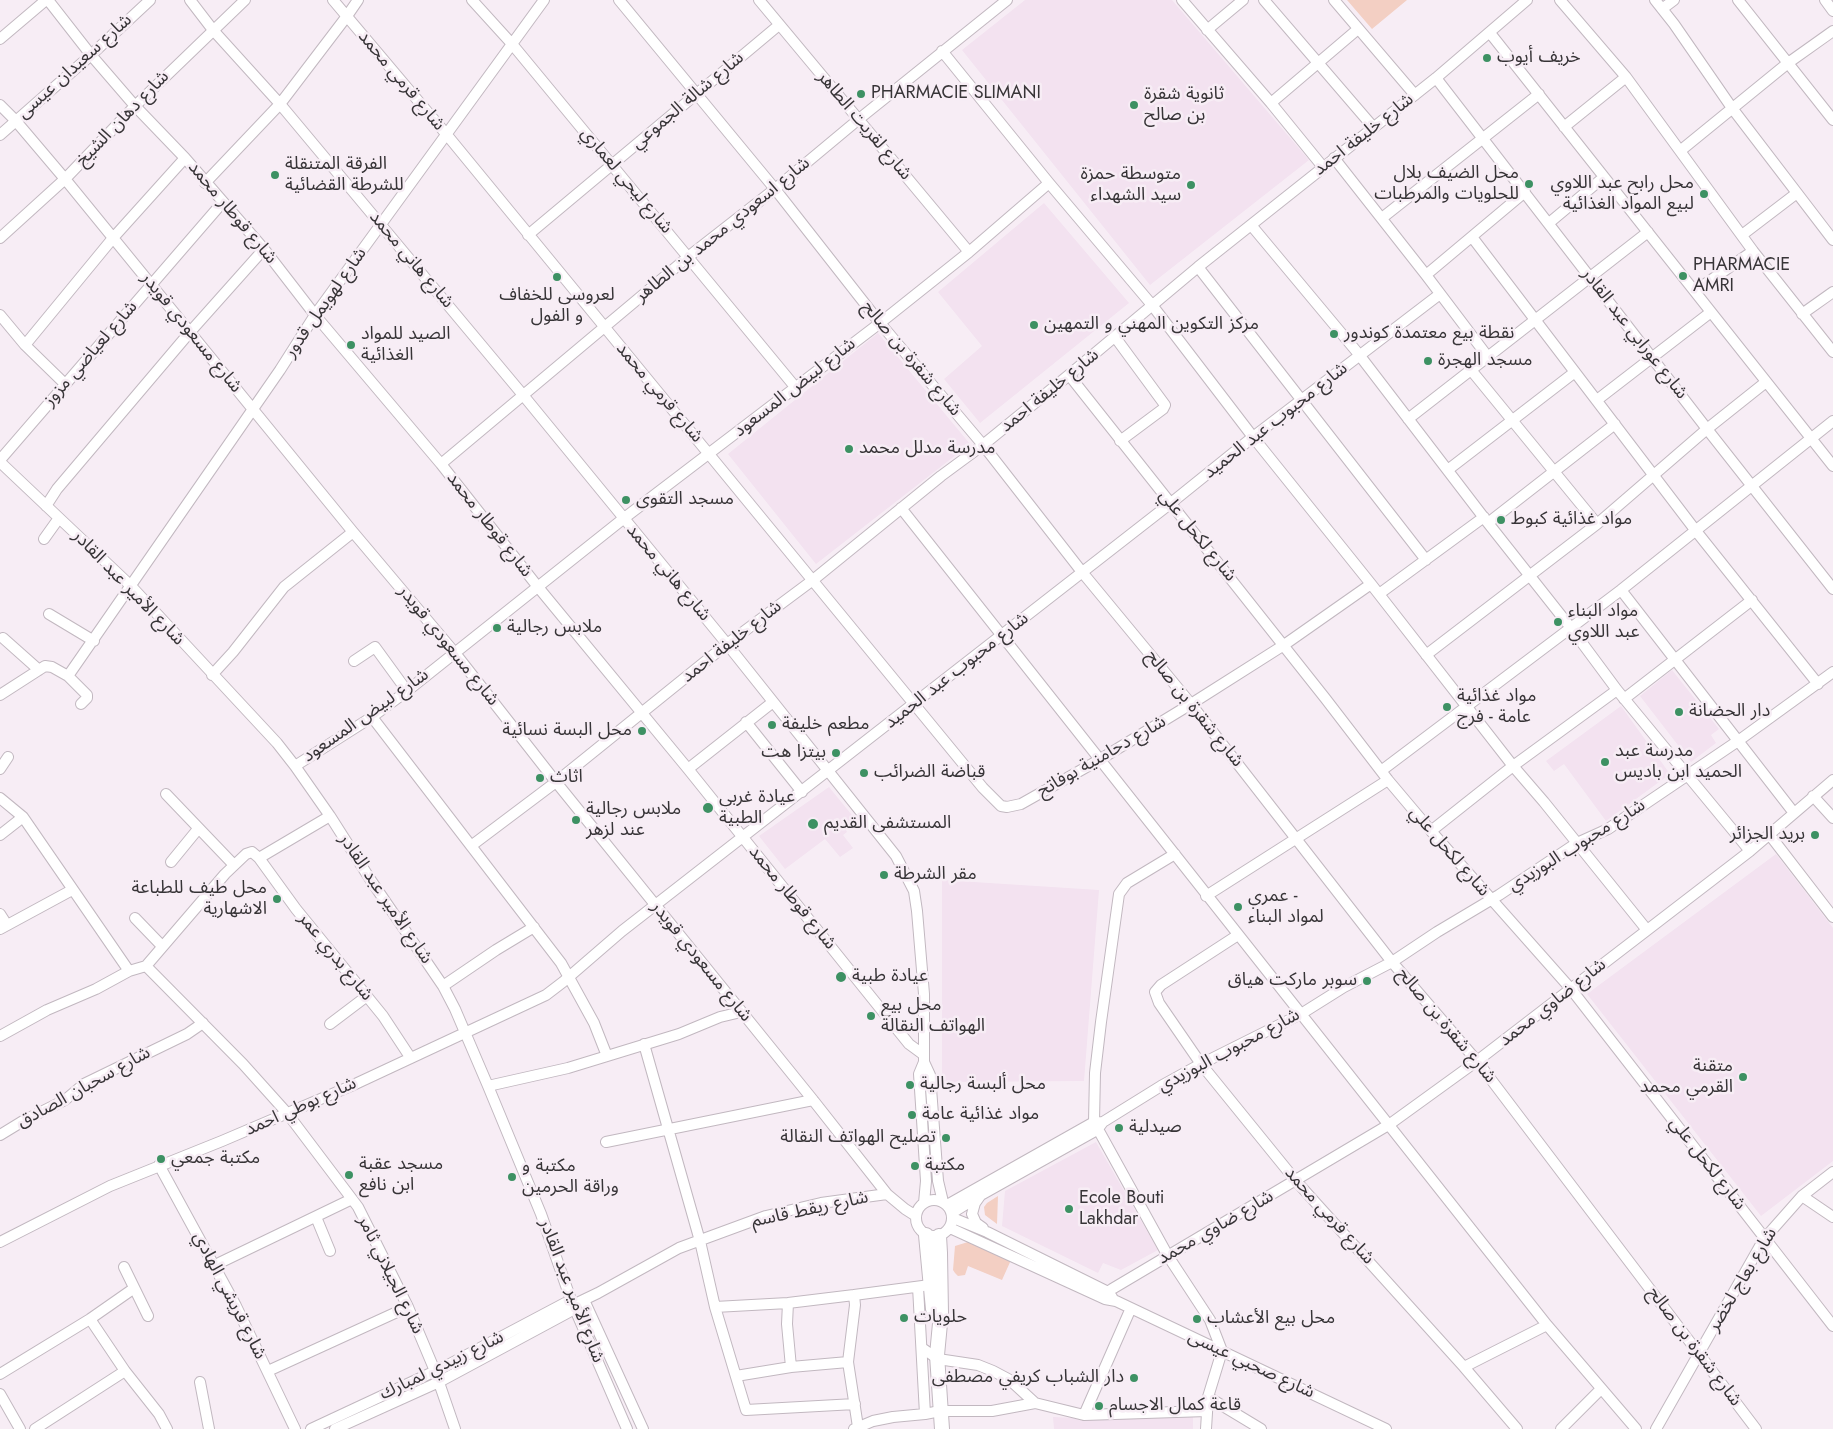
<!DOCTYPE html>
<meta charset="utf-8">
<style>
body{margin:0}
canvas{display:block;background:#f7edf5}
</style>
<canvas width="1833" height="1429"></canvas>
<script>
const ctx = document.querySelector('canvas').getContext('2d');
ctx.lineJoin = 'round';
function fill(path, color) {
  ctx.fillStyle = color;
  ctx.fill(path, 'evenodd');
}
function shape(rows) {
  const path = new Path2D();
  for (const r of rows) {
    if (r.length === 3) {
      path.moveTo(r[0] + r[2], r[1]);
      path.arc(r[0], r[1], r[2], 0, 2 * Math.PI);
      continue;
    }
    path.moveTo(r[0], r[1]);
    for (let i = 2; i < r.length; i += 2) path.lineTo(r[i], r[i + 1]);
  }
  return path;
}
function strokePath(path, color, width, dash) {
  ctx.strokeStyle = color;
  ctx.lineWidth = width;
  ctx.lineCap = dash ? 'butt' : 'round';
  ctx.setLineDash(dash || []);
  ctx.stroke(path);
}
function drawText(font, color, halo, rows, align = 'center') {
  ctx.font = font + ' Jost,"Noto Sans Arabic",sans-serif';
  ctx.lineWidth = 5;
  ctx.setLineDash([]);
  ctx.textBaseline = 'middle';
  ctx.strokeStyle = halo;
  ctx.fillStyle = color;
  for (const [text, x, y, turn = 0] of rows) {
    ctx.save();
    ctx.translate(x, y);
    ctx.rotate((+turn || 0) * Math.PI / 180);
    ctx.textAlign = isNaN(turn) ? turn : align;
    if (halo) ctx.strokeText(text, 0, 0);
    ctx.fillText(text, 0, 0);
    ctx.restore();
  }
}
fill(shape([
 [1025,0,1172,0,1309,160,1150,285,962,50],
 [1044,203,1129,303,980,423,944,379,982,346,938,292],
 [878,333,970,444,816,564,728,454],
 [1672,670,1719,729,1711,735,1716,743,1691,762,1640,696],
 [1621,706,1670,774,1606,821,1564,764,1554,771,1546,761],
 [829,787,856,820,845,828,847,832,843,835,853,848,840,857,825,839,785,869,759,836],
 [1776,854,1833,928,1833,1161,1761,1216,1587,994],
 [942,880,1099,890,1084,1081,942,1082],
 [1096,1142,1158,1250,1121,1270,1103,1263,1098,1273,1002,1226,1005,1191],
 [1193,1416,1193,1429,1054,1429,1053,1417,1099,1419]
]), '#f3e2f0');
fill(shape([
 [1347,0,1407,0,1372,29],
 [998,1196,997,1224,985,1215,984,1207,987,1203],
 [968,1242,1011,1260,1002,1280,968,1266,965,1275,958,1276,955,1273,953,1270,955,1246]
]), '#f3cfc3');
const minor = shape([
 [48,0,91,55,135,106,185,158,264,249,315,315,441,464,538,587,688,769,888,1018,909,1044,924,1055],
 [190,0,213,30,280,104,523,395,727,644,896,856,914,891,917,911,924,994,924,1062,930,1075,938,1181,943,1202],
 [333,0,447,135,983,788,1001,806,1007,807,1021,804,1099,760,1191,704,1284,645,1371,584],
 [472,0,512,44,796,388],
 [619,0,775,189,880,323,983,445,1082,572,1191,704,1392,962,1477,1061,1756,1429],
 [759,0,969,252],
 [1182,0,1271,103,1323,167],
 [1264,0,1374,128],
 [1334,0,1415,95],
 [1560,0,1626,77,1753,251,1833,352],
 [1655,0,1674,24,1732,108,1833,240],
 [1738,0,1833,120],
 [1825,0,1833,11],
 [1662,9,1674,0],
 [1207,30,1243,0],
 [1490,33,1833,466],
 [0,39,46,0],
 [942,51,1049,183,1152,305,1253,437,1371,584,1513,766,1544,802,1647,930],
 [1436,78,1707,429,1833,589],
 [1271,103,1358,29],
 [0,105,15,120,65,179,353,532,455,653,556,782,813,1100,887,1194,905,1209,916,1216],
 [1564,127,1626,77],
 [0,135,91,55,150,0],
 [1680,151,1788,63,1833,31],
 [1334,158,1426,275,1488,357],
 [205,183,280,104,347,16,358,0],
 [1382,218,1539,94],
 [1549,223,1604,177],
 [1251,225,1357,352,1488,523,1571,628,1617,690,1750,851],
 [528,235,779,25],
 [1742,235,1797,193],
 [1472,237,1696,531,1818,684],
 [0,238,65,179,135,106,245,0],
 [1198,267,1426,560],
 [1426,275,1525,192],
 [1695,291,1753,251],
 [1802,314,1833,292],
 [0,315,25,345,65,384],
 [1115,337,1165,405,1163,409,1120,441],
 [25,345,113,238,185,158],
 [1471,370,1597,524],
 [1069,375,1325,698,1388,780,1431,831,1571,989,1833,1326],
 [1597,400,1711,312],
 [1408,419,1648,232],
 [0,460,222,203],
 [0,462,131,586,277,743,295,766,330,816,370,879,443,986,455,1009,488,1086,541,1214,571,1300,627,1429],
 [441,464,688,257,775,189,859,119,1007,0],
 [1449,469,1575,372],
 [46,506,57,489,190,332,264,249],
 [901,508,1547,1325,1636,1429],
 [1488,523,1615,424],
 [44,539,59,518],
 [1621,590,1794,813],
 [1379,594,1484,517],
 [49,614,94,641],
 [3,638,39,670],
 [1426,655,1597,524,1707,429,1766,382],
 [354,661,375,647,407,691],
 [212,675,233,652,284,587,353,532],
 [68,676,87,695,87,698,81,704],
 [0,695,45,666,52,667,68,676,280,370,315,315,544,0],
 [1624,699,1752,600],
 [372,717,561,963,594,1023,607,1056],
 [746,722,802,792],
 [295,766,372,717,407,691,623,519,880,323,969,252,1049,183],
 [0,769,8,757],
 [688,769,773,702],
 [1381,771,1621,590,1833,421],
 [166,794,234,865],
 [1813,796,1833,818],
 [0,798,23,817,129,971],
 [1431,831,1513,766,1617,690],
 [1769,834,1833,917],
 [0,835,23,817],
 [471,846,556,782,727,644,813,580,941,476,983,445,1069,375,1198,267,1436,78,1527,0],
 [1175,854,1127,883,1119,894,1101,1022,1095,1073,1094,1122,1168,1256,1210,1320,1222,1351,1208,1397,1206,1429],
 [259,858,296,909,383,1016,410,1057],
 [171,862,198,829],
 [1206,896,1388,780],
 [0,914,7,925],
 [135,918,162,946],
 [0,929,72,890],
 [1238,935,1161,985,1155,992,1159,1003,1201,1064,1296,1181,1464,1367,1517,1429],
 [146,966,243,1064,287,1113,358,1207,408,1307,435,1371,455,1429],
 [146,966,225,874,246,854,252,852,259,858,330,816],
 [443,986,496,950,534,927],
 [330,1024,367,996],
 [0,1036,47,1010,96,989,129,971,146,966],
 [644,1044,700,1241,715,1307,746,1410,855,1404],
 [924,1062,919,1074,926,1181,924,1203],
 [488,1086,568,1068,679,1034,720,1017,741,1012],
 [0,1135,23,1121,65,1100,84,1084,187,1034,203,1023],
 [606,1142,813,1100],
 [159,1165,236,1306,295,1429],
 [980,1196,975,1203,972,1214,976,1223,983,1228],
 [1802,1196,1833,1217],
 [934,1218,18],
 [947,1205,1094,1122,1099,1122],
 [952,1213,981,1195,1097,1130,1103,1122,1161,1086,1201,1064,1301,1014,1344,987,1392,962,1437,932,1499,895,1577,843,1608,829,1738,741,1833,672],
 [316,1217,330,1251],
 [953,1218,987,1232,1108,1292,1112,1297],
 [950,1228,1105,1299,1116,1301,1386,1429],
 [0,1242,110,1186,222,1141,351,1086,546,995,563,982,622,931,1171,503,1253,437,1440,294],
 [213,1266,352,1199],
 [124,1267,148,1316],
 [918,1287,925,1414],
 [1105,1299,1108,1292,1112,1289,1390,1124,1477,1061,1750,851,1833,780],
 [584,1300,643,1429],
 [788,1303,787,1324,791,1367],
 [715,1307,788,1303,854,1295],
 [90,1319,125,1371,159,1414,167,1429],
 [922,1348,938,1359,978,1365,993,1371,1010,1380,1035,1403],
 [1464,1367,1547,1325],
 [268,1371,408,1307],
 [0,1374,90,1319,133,1289],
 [736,1376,791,1367,848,1362],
 [200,1382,209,1429],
 [0,1394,20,1429],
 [1208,1397,1261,1429],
 [1084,1415,1131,1308],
 [858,1427,848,1362,855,1305,854,1295,930,1285],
 [35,1429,125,1371],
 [311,1429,446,1366,565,1303,573,1305],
 [335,1429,439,1382,569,1312,573,1305,598,1293,679,1248,766,1216,821,1203,887,1194],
 [854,1429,873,1421,893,1417,925,1414,940,1411,992,1411,1035,1403,1084,1415,1207,1411],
 [1561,1429,1601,1389],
 [1656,1429,1764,1239,1802,1196,1833,1172]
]);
const tertiary = shape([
 [926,1235,933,1309],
 [939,1236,940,1253,941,1313,937,1355,942,1429]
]);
strokePath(minor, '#c2b8c0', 12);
strokePath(tertiary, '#c2b8c0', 16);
strokePath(minor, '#fff', 10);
strokePath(tertiary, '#fff', 14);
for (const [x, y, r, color] of [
 [1487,58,5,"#3d9163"],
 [861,94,5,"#3d9163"],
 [1134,105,5,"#3d9163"],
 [275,175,5,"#3d9163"],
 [1529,184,5,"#3d9163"],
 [1191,185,5,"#3d9163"],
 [1704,194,5,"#3d9163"],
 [1683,276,5,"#3d9163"],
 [557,277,5,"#3d9163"],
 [1034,325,5,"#3d9163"],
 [1334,334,5,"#3d9163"],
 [351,345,5,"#3d9163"],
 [1428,361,5,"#3d9163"],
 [849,449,5,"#3d9163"],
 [626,500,5,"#3d9163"],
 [1501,520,5,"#3d9163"],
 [1558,622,5,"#3d9163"],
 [497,628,5,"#3d9163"],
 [1447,707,5,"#3d9163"],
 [1679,712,5,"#3d9163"],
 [772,725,5,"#3d9163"],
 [642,731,5,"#3d9163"],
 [836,753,5,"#3d9163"],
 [1605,762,5,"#3d9163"],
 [864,773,5,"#3d9163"],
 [540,778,5,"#3d9163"],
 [708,808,6,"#3d9163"],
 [576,820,5,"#3d9163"],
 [813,824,6,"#3d9163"],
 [1815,835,5,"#3d9163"],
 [884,875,5,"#3d9163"],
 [277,899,5,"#3d9163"],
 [1238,907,5,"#3d9163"],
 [841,977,6,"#3d9163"],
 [1367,981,5,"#3d9163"],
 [871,1016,5,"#3d9163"],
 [1743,1077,5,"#3d9163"],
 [910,1085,5,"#3d9163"],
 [912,1115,5,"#3d9163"],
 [1119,1128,5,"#3d9163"],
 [946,1138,5,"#3d9163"],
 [161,1159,5,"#3d9163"],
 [915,1166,5,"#3d9163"],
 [349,1175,5,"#3d9163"],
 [512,1177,5,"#3d9163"],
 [1069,1209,5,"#3d9163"],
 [904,1318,5,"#3d9163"],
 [1197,1319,5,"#3d9163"],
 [1134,1378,5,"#3d9163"],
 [1099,1406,5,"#3d9163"]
]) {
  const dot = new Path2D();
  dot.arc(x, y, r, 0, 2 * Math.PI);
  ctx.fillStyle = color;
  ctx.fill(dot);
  strokePath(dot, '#f7edf5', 2);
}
drawText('18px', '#373437', '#f7edf5', [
 ["خريف أيوب",1497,58],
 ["PHARMACIE SLIMANI",871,94],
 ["ثانوية شقرة",1144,95],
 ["بن صالح",1144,116],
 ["الفرقة المتنقلة",285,165],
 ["للشرطة القضائية",285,186],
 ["محل الضيف بلال",1519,174,"right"],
 ["للحلويات والمرطبات",1519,195,"right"],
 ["متوسطة حمزة",1181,175,"right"],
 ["سيد الشهداء",1181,196,"right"],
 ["محل رابح عبد اللاوي",1694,184,"right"],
 ["لبيع المواد الغذائية",1694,205,"right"],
 ["PHARMACIE",1693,266],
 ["AMRI",1693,287],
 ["لعروسي للخفاف",557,296,"center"],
 ["و الفول",557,317,"center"],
 ["مركز التكوين المهني و التمهين",1044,325],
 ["نقطة بيع معتمدة كوندور",1344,334],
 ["الصيد للمواد",361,335],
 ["الغذائية",361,356],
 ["مسجد الهجرة",1438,361],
 ["مدرسة مدلل محمد",859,449],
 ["مسجد التقوى",636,500],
 ["مواد غذائية كبوط",1511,520],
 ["مواد البناء",1568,612],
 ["عبد اللاوي",1568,633],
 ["ملابس رجالية",507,628],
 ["مواد غذائية",1457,697],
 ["عامة - فرج",1457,718],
 ["دار الحضانة",1689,712],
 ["مطعم خليفة",782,725],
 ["محل البسة نسائية",632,731,"right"],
 ["مدرسة عبد",1615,752],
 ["الحميد ابن باديس",1615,773],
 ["بيتزا هت",826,753,"right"],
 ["قباضة الضرائب",874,773],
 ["اثاث",550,778],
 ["عيادة غربي",719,798],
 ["الطبية",719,819],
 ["ملابس رجالية",586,810],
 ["عند لزهر",586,831],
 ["المستشفى القديم",824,824],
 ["بريد الجزائر",1805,835,"right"],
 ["مقر الشرطة",894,875],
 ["محل طيف للطباعة",267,889,"right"],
 ["الاشهارية",267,910,"right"],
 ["عمري -",1248,897],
 ["لمواد البناء",1248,918],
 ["عيادة طبية",852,977],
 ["سوبر ماركت هياق",1357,981,"right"],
 ["محل بيع",881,1006],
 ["الهواتف النقالة",881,1027],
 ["متقنة",1733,1067,"right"],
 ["القرمي محمد",1733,1088,"right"],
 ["محل ألبسة رجالية",920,1085],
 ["مواد غذائية عامة",922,1115],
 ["صيدلية",1129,1128],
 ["تصليح الهواتف النقالة",936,1138,"right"],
 ["مكتبة جمعي",171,1159],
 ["مسجد عقبة",359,1165],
 ["ابن نافع",359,1186],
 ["مكتبة",925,1166],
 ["مكتبة و",522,1167],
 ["وراقة الحرمين",522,1188],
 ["Ecole Bouti",1079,1199],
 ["Lakhdar",1079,1220],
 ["حلويات",914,1318],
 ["محل بيع الأعشاب",1207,1319],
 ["دار الشباب كريفي مصطفى",1124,1378,"right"],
 ["قاعة كمال الاجسام",1109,1406]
], 'left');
drawText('18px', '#373437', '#f7edf5', [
 ["شارع سعيدان عيسى",75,67,-42],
 ["شارع قرمي محمد",401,81,50],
 ["شارع شالة الجموعي",688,101,-40],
 ["شارع دهان الشيخ",123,119,-46],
 ["شارع لقريت الطاهر",864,126,50],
 ["شارع خليفة احمد",1364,135,-38],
 ["شارع ليحي لعماري",626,181,50],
 ["شارع قوطار محمد",232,213,50],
 ["شارع اسعودي محمد بن الطاهر",723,230,-39],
 ["شارع هاني محمد",411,260,50],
 ["شارع لهويمل قدور",326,303,-55],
 ["شارع مسعودي قويدر",191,333,51],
 ["شارع عورابي عبد القادر",1634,334,52],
 ["شارع لعياضي مزوز",91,354,-49],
 ["شارع شقرة بن صالح",911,359,50],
 ["شارع لبيض المسعود",795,388,-38],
 ["شارع خليفة احمد",1050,391,-39],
 ["شارع قرمي محمد",659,393,50],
 ["شارع محبوب عبد الحميد",1276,421,-38],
 ["شارع قوطار محمد",489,525,52],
 ["شارع لكحل علي",1197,536,51],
 ["شارع هاني محمد",668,573,50],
 ["شارع الأمير عبد القادر",128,588,46],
 ["شارع خليفة احمد",732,642,-38],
 ["شارع مسعودي قويدر",448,646,51],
 ["شارع محبوب عبد الحميد",957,671,-38],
 ["شارع شقرة بن صالح",1194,709,51],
 ["شارع لبيض المسعود",366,716,-35],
 ["شارع دحامنية بوفاتح",1102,757,-30],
 ["شارع محبوب البوزيدي",1577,846,-32],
 ["شارع لكحل علي",1449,852,49],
 ["شارع قوطار محمد",792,898,51],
 ["شارع الأمير عبد القادر",385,899,56],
 ["شارع بدري عمر",335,957,51],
 ["شارع مسعودي قويدر",701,962,51],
 ["شارع ضاوي محمد",1553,1003,-38],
 ["شارع شقرة بن صالح",1446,1026,50],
 ["شارع محبوب البوزيدي",1229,1051,-28],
 ["شارع سحبان الصادق",84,1088,-29],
 ["شارع بوطي احمد",301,1107,-24],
 ["شارع لكحل علي",1707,1164,52],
 ["شارع ريقط قاسم",810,1210,-12],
 ["شارع قرمي محمد",1329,1216,48],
 ["شارع ضاوي محمد",1216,1228,-30],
 ["شارع الجيلاني ثامر",390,1275,64],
 ["شارع بعاج لخضر",1743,1280,-59],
 ["شارع الأمير عبد القادر",571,1291,69],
 ["شارع قريشي الهادي",229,1296,63],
 ["شارع شقرة بن صالح",1694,1347,53],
 ["شارع صحبي عيسى",1251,1365,25],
 ["شارع زبيدي لمبارك",442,1366,-26]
]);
</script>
